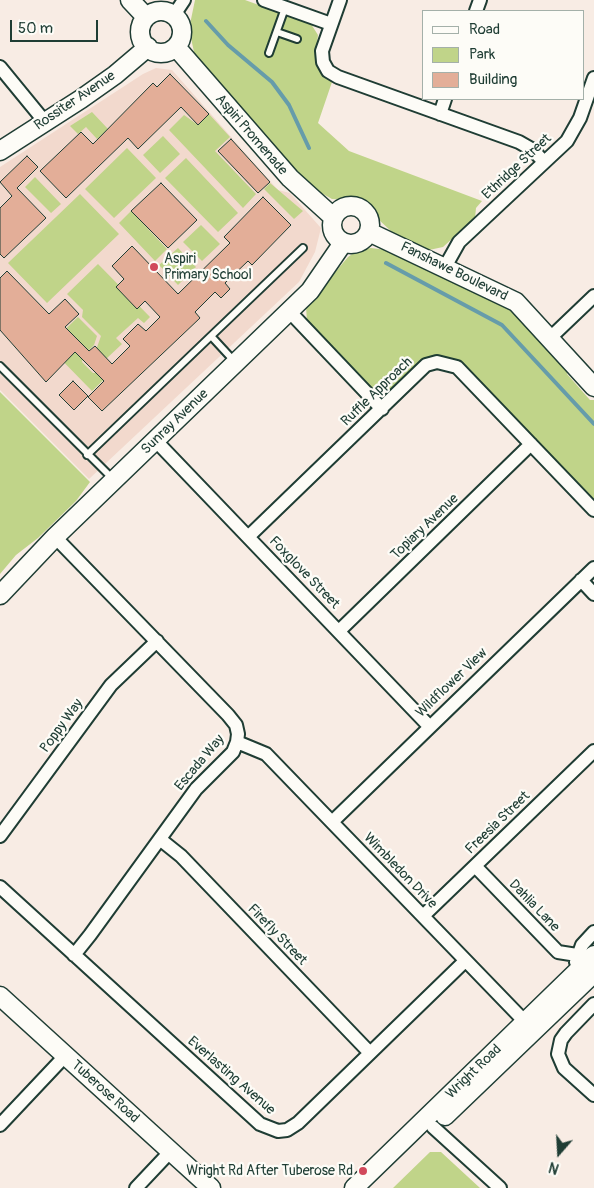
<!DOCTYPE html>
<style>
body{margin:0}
#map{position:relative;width:594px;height:1188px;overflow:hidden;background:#f8ece4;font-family:Pangolin,sans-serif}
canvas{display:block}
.legend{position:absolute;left:422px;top:10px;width:162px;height:90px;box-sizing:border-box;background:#fdfcf7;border:1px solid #a4b0a9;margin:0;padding:6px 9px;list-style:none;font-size:15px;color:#1f3d34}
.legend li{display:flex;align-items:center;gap:10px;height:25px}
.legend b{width:25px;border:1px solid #a4b0a9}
.north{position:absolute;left:534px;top:1128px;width:50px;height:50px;-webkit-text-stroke:4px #fdfcf7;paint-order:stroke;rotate:199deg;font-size:14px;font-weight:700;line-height:20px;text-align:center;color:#1f3d34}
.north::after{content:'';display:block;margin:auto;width:18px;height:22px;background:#1f3d34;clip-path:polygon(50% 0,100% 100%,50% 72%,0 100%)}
.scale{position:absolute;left:10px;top:20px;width:88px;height:22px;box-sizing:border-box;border:2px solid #1f3d34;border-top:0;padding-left:6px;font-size:15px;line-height:18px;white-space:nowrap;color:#1f3d34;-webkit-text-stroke:4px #fdfcf7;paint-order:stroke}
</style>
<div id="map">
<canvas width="594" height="1188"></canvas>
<ul class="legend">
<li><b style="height:6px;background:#fdfcf7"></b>Road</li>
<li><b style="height:14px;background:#c0d489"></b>Park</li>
<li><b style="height:14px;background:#e3ae98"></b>Building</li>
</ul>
<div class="north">N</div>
<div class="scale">50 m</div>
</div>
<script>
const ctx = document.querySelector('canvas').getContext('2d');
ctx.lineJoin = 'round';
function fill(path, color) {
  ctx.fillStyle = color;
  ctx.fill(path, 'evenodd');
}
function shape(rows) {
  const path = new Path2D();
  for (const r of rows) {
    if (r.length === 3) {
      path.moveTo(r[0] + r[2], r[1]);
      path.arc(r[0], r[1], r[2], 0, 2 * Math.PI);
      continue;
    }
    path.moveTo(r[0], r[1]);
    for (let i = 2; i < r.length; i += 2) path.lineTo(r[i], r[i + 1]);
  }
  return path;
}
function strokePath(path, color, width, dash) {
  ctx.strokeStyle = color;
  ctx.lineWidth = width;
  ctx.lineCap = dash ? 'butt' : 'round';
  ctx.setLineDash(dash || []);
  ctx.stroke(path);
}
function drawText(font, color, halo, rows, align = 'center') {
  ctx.font = font + ' Pangolin,sans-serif';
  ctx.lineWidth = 4.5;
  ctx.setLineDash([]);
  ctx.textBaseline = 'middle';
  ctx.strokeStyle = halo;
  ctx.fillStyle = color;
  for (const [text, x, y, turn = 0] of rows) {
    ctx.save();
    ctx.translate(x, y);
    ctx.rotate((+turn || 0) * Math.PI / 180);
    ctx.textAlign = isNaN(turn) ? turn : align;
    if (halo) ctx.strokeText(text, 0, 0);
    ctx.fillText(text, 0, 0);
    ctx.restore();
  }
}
fill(shape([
 [156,68,172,70,278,190,290,193,321,228,315,252,299,282,89,479,0,390,0,167,143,74]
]), '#f2d9cd');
fill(shape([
 [195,0,245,0,311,24,318,35,315,59,320,72,332,82,318,123,349,151,482,201,476,208,475,218,443,247,429,250,393,233,362,204,353,200,332,199,307,185,204,70,194,52,189,29],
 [92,112,108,129,97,139,86,127,78,134,70,126],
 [209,114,230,137,215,151,256,194,243,208,169,130,184,115,198,125],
 [163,136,180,154,160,173,143,155],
 [127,148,156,178,114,218,85,189],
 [186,158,238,213,218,232,165,178],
 [35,177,61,204,51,213,25,187],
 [270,183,303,211,294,219,264,189],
 [80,194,119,234,47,303,8,263],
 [131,211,167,249,155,261,119,223],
 [201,225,220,244,202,261,183,242],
 [178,248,196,267,178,285,159,265],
 [371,248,387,250,505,305,514,311,567,368,567,374,590,400,594,400,594,502,455,360,445,357,433,357,393,389,380,391,369,386,310,326,307,321,306,307,348,257,358,250],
 [98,264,150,317,144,323,138,318,116,338,122,344,106,359,96,350,101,336,82,317,83,310,67,294],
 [78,317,97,336,94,345,83,356,82,362,93,373,97,373,108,364,119,365,92,391,48,346],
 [0,392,90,482,76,501,38,538,16,555,0,574],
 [430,1152,441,1152,480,1188,393,1188]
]), '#c0d489');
strokePath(shape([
 [206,21,228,45,272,82,289,105,309,148],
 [386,263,502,325,594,424]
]), '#669caa', 4);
const building = shape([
 [170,74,209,114,198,125,181,107,138,149,128,138,66,198,40,171,81,132,93,144,153,83,157,87,170,74],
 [231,139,270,182,258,193,218,151,231,139],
 [27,156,38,167,17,188,46,218,4,258,0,254,0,208,12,196,0,182,27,156],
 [161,183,197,220,168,248,131,211,161,183],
 [263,197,291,225,252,265,248,261,225,283,230,289,221,298,215,292,195,312,200,318,102,411,88,397,104,381,75,352,46,382,0,330,0,278,7,271,49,314,65,299,79,314,65,327,89,351,95,346,112,364,130,346,123,339,138,324,146,331,160,317,145,301,137,309,116,287,124,279,112,266,132,246,178,294,230,243,224,237,263,197],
 [73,381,88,396,74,410,59,395,73,381]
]);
fill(building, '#e3ae98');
strokePath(building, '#1f3d34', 1);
const lane = shape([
 [277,32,297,39],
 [269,53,285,8],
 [211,336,303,248],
 [0,366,113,479],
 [87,455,211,336,235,362]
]);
const street = shape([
 [264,0,331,24],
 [340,0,322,51,323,62,328,71,338,77,519,142,533,150,544,162],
 [476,11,480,0],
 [174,15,184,0],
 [0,67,45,122],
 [440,114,445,99],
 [445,267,459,242,567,141,580,118,594,78],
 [289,311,382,409],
 [549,339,594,296],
 [156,441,429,726],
 [55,537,228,715,236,725,238,734,237,742,233,752,196,789,90,935,74,955],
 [248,537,426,365,437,362,457,367,594,510],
 [581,580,594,594],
 [339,631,531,444],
 [237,742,266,754,531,1028],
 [332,822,594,568],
 [0,836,111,685,157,641],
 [161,840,181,856,370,1053],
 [475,866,558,952,577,955],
 [0,887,260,1124,278,1131,287,1130,298,1123,465,961],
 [423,916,594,751],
 [576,962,582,945,594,932],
 [594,1004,566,1033,561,1040,558,1054,564,1068,594,1095],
 [0,1125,65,1056],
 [433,1127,500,1188],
 [136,1188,170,1152]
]);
const secondary = shape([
 [130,0,146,17],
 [161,32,21],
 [176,47,290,178,333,217],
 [0,151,81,99,115,75,148,47],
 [351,225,19],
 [369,232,516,302,594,387],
 [0,595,55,537,310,291,343,243],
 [0,996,211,1188],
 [445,1116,594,973],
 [354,1188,594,955]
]);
strokePath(lane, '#1f3d34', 10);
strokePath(street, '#1f3d34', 16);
strokePath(secondary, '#1f3d34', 21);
strokePath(lane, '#fdfcf7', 6);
strokePath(street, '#fdfcf7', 12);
strokePath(secondary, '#fdfcf7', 18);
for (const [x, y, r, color] of [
 [154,267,5,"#d1495b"],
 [363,1171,5,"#d1495b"]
]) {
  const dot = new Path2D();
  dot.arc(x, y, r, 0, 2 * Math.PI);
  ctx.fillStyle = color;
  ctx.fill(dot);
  strokePath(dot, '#fdfcf7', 2);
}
drawText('14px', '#1f3d34', '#fdfcf7', [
 ["Rossiter Avenue",75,101,-34],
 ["Aspiri Promenade",251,135,49],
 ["Ethridge Street",517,167,-43],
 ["Fanshawe Boulevard",454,272,26],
 ["Ruffle Approach",377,392,-44],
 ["Sunray Avenue",175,422,-44],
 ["Topiary Avenue",425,527,-44],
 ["Foxglove Street",304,573,46],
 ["Wildflower View",452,683,-44],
 ["Poppy Way",62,726,-54],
 ["Escada Way",200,763,-50],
 ["Freesia Street",498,823,-44],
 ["Wimbledon Drive",400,871,46],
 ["Dahlia Lane",534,906,46],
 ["Firefly Street",277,935,46],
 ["Wright Road",474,1072,-44],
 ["Everlasting Avenue",231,1076,41],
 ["Tuberose Road",105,1092,42]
]);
drawText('14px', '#1f3d34', '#fdfcf7', [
 ["Aspiri",164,259],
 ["Primary School",164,275],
 ["Wright Rd After Tuberose Rd",353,1171,"right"]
], 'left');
</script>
